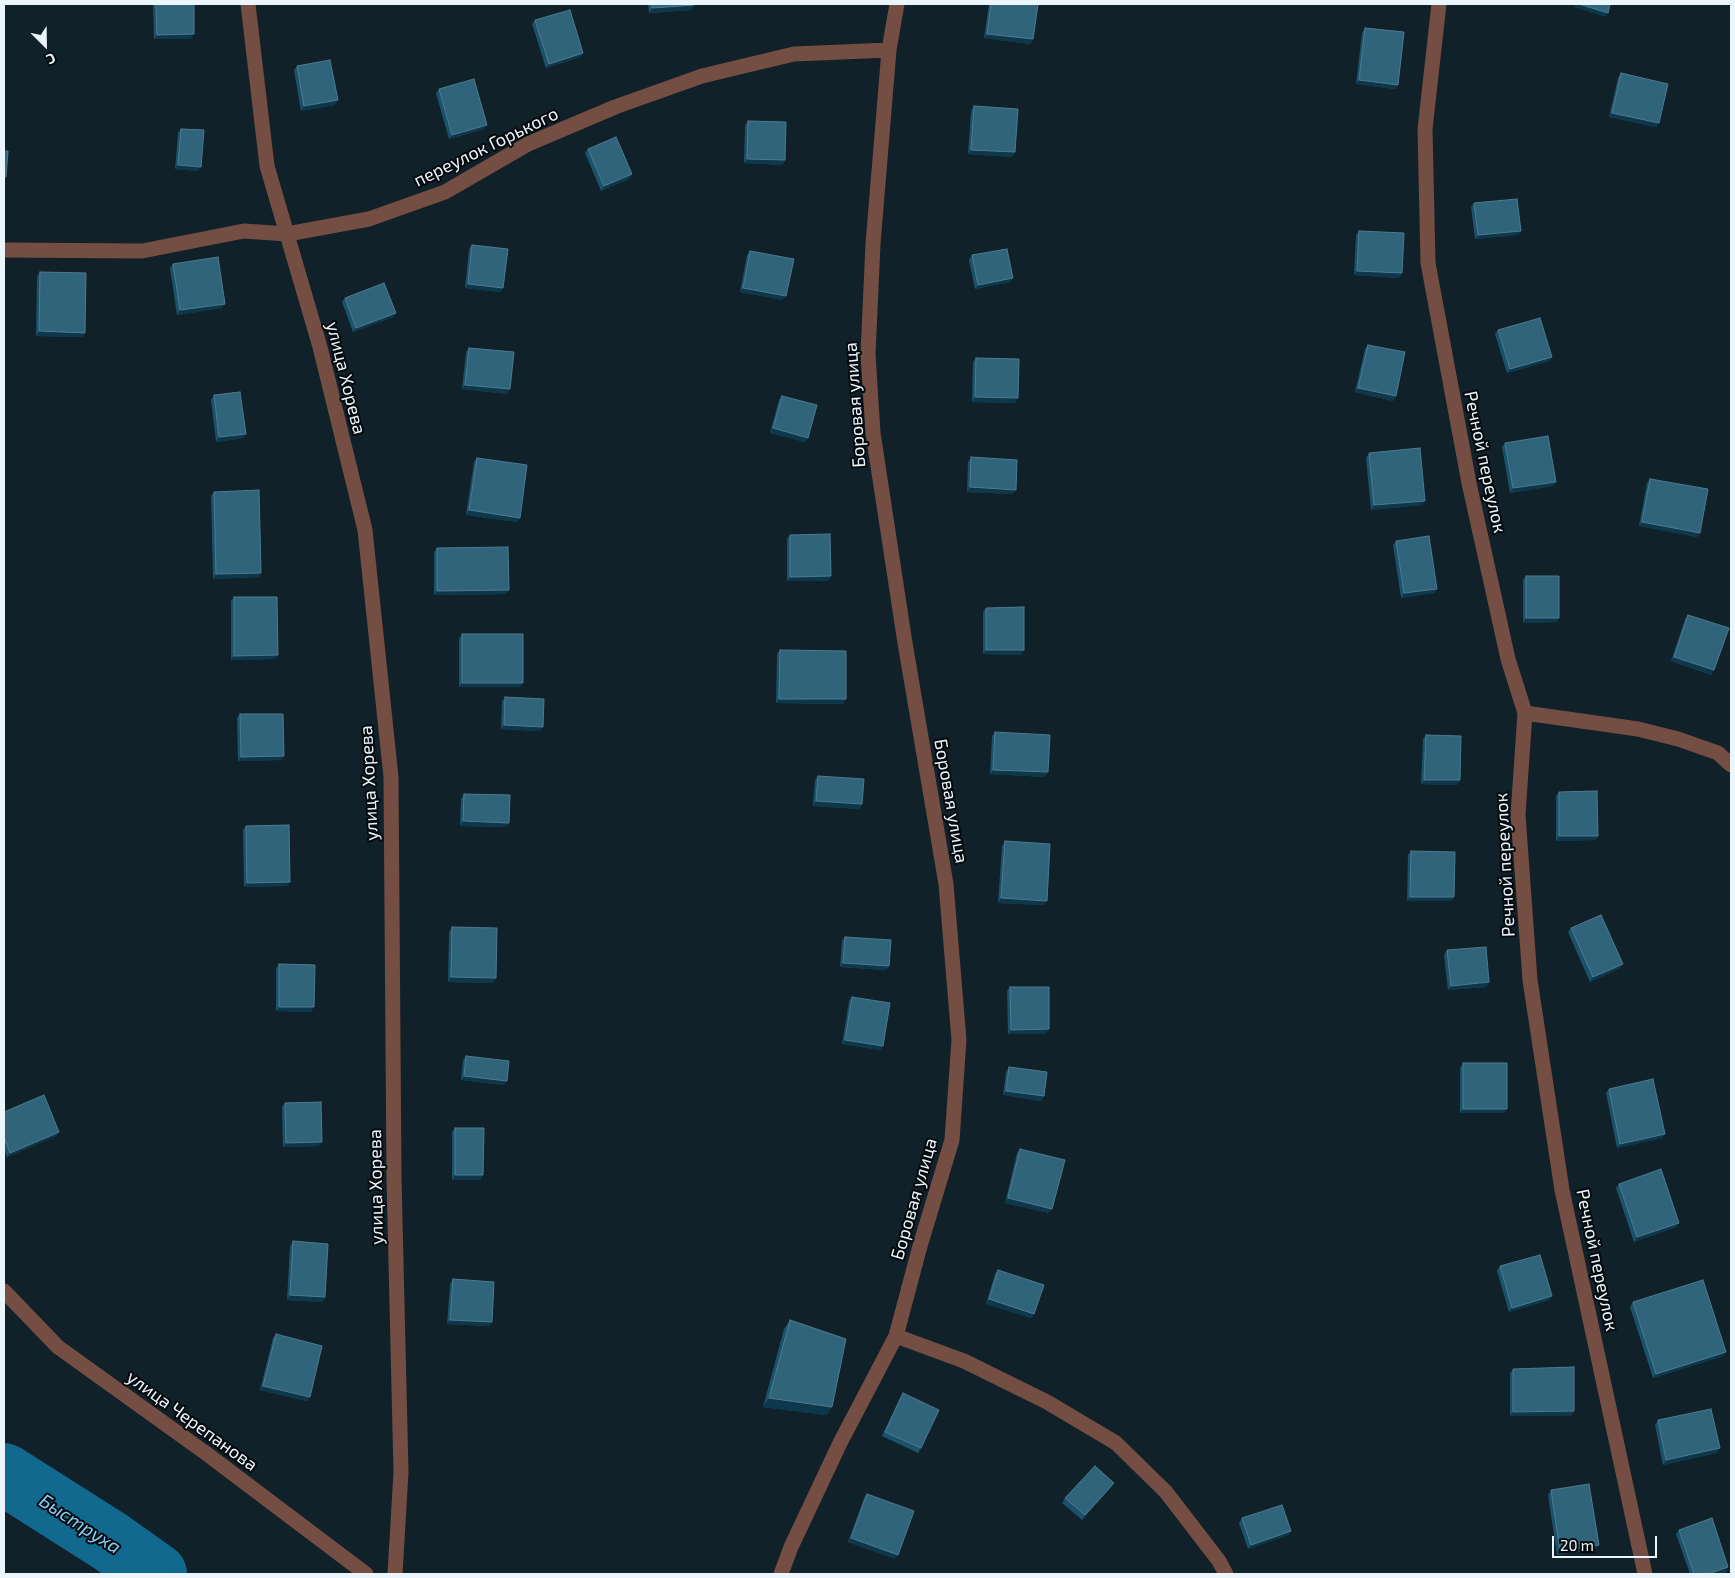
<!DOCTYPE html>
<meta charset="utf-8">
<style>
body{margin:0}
#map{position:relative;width:1735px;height:1578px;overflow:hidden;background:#11212a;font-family:"Exo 2",sans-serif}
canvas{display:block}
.frame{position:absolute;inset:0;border:5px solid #ebf5fc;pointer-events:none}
.north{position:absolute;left:20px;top:20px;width:50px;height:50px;-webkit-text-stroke:4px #04090d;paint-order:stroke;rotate:157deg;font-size:14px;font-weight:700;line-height:20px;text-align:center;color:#ebf5fc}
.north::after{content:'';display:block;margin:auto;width:18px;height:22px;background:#ebf5fc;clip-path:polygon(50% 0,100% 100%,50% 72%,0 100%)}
.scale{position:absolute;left:1552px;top:1536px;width:105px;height:22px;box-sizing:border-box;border:2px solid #ebf5fc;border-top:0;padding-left:6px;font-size:15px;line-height:18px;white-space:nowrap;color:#ebf5fc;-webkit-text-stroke:4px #04090d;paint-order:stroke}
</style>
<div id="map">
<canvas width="1735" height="1578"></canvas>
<div class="frame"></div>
<div class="north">С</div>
<div class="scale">20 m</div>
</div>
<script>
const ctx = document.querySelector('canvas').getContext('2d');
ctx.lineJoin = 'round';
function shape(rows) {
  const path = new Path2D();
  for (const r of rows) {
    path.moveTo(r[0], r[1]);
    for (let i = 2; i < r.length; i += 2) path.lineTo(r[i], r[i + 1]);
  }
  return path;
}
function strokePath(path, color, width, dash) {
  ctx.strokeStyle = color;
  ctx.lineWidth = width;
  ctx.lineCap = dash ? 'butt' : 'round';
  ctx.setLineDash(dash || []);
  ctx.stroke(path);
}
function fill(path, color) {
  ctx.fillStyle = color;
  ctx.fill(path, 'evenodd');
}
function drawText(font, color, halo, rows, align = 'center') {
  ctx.font = font + ' "Exo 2",sans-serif';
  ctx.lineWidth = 4;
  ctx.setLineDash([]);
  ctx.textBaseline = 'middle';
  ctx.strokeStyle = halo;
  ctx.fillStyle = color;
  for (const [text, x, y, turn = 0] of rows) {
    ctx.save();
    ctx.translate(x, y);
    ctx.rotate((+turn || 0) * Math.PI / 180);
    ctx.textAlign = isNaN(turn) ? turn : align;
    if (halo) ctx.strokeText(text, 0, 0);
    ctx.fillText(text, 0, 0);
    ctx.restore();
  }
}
strokePath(shape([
 [4,1474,111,1542,156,1574]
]), '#11698f', 62);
strokePath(shape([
 [248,4,267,166,320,347,365,530,391,777,394,1178,401,1472,395,1574],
 [1439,4,1425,129,1428,263,1469,483,1508,659,1525,713,1518,815,1530,980,1562,1190,1645,1574],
 [4,250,142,251,244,231,287,234,369,219,445,192,528,144,615,107,702,76,794,54,889,50],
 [1525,713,1638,729,1678,739,1718,753,1731,765],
 [4,1291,58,1347,207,1454,366,1574],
 [896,1336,964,1361,1047,1402,1116,1443,1166,1492,1219,1561,1226,1574],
 [781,1574,791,1547,840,1443,896,1336,920,1246,952,1140,959,1040,946,884,905,643,873,433,868,354,873,244,889,50,897,4]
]), '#744e42', 15);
fill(shape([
 [153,4,194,4,191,39,154,39],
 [648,4,694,4,691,10,649,13],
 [989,4,1038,4,1033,39,1030,44,984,38],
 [535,20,583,53,580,57,546,68,532,24],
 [1365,28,1398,85,1395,89,1356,84,1362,33],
 [297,66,335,105,301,111,294,70],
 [1621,73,1659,123,1656,127,1609,117,1618,78],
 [439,89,484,129,449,139,436,93],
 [974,106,1015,152,1012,157,968,154,971,111],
 [748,121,785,160,782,165,744,163,745,125],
 [181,129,198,171,175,169,178,133],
 [588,149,632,174,629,179,601,191,585,153],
 [1474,203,1521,231,1518,235,1475,239,1471,207],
 [1359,231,1402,273,1399,278,1354,275,1356,235],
 [472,245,503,288,500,292,465,288,469,249],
 [750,251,783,300,740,292,747,255],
 [972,255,1010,282,975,289,969,260],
 [173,264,222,308,177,315,170,268],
 [40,272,85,333,82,337,36,336,37,276],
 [345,298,396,313,393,317,353,332,342,302],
 [1498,330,1552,357,1549,361,1507,373,1495,334],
 [1368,345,1396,396,1393,401,1355,392,1365,349],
 [469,348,507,394,462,389,466,352],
 [976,358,1015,403,972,402,973,362],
 [214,395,243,438,216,442,211,400],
 [782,396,808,438,805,442,770,433,779,400],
 [1505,443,1553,486,1510,493,1502,447],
 [1369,453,1422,505,1371,510,1366,458],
 [971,457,1013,494,967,492,968,462],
 [477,458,520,518,517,522,466,515,474,462],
 [1650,479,1700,533,1697,537,1639,526,1647,483],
 [214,492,261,573,258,577,213,579,211,496],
 [790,535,831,576,828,581,787,581,787,539],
 [1396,541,1437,589,1434,593,1401,598,1393,545],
 [437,548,506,594,434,595,434,552],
 [1526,576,1559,618,1556,622,1523,623,1523,580],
 [234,597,278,655,275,659,231,660,231,601],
 [986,608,1024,650,1021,655,983,654,983,612],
 [1688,615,1714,670,1711,675,1671,661,1685,619],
 [462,634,520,687,459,687,459,639],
 [780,650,843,704,776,703,777,654],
 [505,697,540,731,501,729,502,701],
 [240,714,284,756,281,760,238,761,237,718],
 [995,732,1045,777,990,774,992,736],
 [1426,735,1460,780,1457,785,1421,784,1423,739],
 [818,776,862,804,859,809,813,806,815,780],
 [1559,792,1598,836,1595,840,1556,841,1556,796],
 [464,794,509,823,506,827,460,826,461,799],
 [246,826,287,886,244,887,243,830],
 [1005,841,1044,905,998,903,1002,846],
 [1411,851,1454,897,1451,901,1407,901,1408,855],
 [452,927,493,983,448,982,449,932],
 [1571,928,1620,968,1590,982,1568,932],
 [845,937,889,966,886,970,840,967,842,941],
 [1447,950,1489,982,1486,987,1448,990,1444,955],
 [279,964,311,1012,276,1011,276,969],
 [1010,987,1046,1034,1008,1034,1007,991],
 [852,997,883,1046,880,1050,842,1044,849,1001],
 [466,1056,504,1085,461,1080,463,1060],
 [1463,1063,1504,1113,1460,1113,1460,1068],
 [1009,1067,1044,1096,1041,1101,1003,1095,1006,1072],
 [1609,1089,1662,1138,1617,1148,1606,1093],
 [285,1103,319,1146,283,1147,282,1107],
 [4,1112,56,1136,7,1157,4,1149],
 [455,1128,483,1175,480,1180,452,1180,452,1132],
 [1020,1149,1049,1213,1005,1203,1017,1153],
 [1619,1184,1676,1227,1634,1242,1616,1188],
 [293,1241,325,1297,322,1302,287,1300,290,1246],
 [1500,1266,1549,1300,1509,1312,1497,1271],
 [998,1270,1034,1314,1031,1318,986,1304,995,1274],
 [453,1279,489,1326,447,1324,450,1284],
 [1633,1302,1723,1356,1653,1378,1630,1307],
 [790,1320,832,1407,826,1415,763,1407,784,1329],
 [276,1334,310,1397,307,1401,260,1390,273,1338],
 [1513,1369,1574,1411,1571,1416,1510,1416,1510,1373],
 [903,1393,921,1448,918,1453,882,1436,900,1398],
 [1658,1420,1717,1453,1663,1465,1655,1425],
 [1111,1487,1082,1520,1062,1503,1065,1498],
 [1551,1490,1596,1549,1557,1555,1548,1495],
 [867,1494,895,1559,848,1542,864,1498],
 [1242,1518,1291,1531,1288,1535,1248,1549,1239,1523],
 [1679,1530,1728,1567,1726,1572,1718,1574,1690,1574,1676,1534]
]), '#1a526c');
fill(shape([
 [54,4,80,4,79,5],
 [1576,4,1579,4,1608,13,1605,17,1574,7],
 [694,5,691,10,649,13,652,8],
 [194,34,191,39,154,39,157,35],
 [987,34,1033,39,1030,44,984,38],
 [583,53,580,57,546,68,549,64],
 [1359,80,1398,85,1395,89,1356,84],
 [338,100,335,105,301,111,304,106],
 [1612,113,1659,123,1656,127,1609,117],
 [487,125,484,129,449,139,452,135],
 [971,150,1015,152,1012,157,968,154],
 [747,159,785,160,782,165,744,163],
 [178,165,201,167,198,171,175,169],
 [632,174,629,179,601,191,604,186],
 [1521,231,1518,235,1475,239,1478,235],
 [1357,271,1402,273,1399,278,1354,275],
 [1013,278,1010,282,975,289,978,285],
 [468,284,503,288,500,292,465,288],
 [743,288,786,296,783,300,740,292],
 [225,304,222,308,177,315,180,310],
 [396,313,393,317,353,332,356,328],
 [39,331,85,333,82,337,36,336],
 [1552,357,1549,361,1507,373,1510,369],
 [465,385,510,389,507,394,462,389],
 [1358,388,1396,396,1393,401,1355,392],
 [975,397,1018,398,1015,403,972,402],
 [773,428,808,438,805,442,770,433],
 [246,434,243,438,216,442,219,437],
 [1556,482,1553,486,1510,493,1513,488],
 [970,487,1016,490,1013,494,967,492],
 [1425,501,1422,505,1371,510,1374,505],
 [469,510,520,518,517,522,466,515],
 [1642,522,1700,533,1697,537,1639,526],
 [261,573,258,577,213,579,216,574],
 [831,576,828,581,787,581,790,577],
 [1437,589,1434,593,1401,598,1404,593],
 [509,590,506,594,434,595,437,591],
 [1526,618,1559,618,1556,622,1523,623],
 [986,650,1024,650,1021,655,983,654],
 [278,655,275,659,231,660,234,656],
 [1674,657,1714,670,1711,675,1671,661],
 [462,683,523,683,520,687,459,687],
 [779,699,846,699,843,704,776,703],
 [504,725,543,727,540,731,501,729],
 [284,756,281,760,238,761,241,757],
 [993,770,1048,772,1045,777,990,774],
 [1424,780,1460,780,1457,785,1421,784],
 [816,801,862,804,859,809,813,806],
 [463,821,509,823,506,827,460,826],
 [1559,836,1598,836,1595,840,1556,841],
 [290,882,287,886,244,887,247,883],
 [1410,897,1454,897,1451,901,1407,901],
 [1001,898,1047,901,1044,905,998,903],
 [843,963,889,966,886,970,840,967],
 [1623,964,1620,968,1590,982,1593,977],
 [451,977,496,978,493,983,448,982],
 [1489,982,1486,987,1448,990,1451,986],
 [279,1007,314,1007,311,1012,276,1011],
 [1049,1029,1046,1034,1008,1034,1011,1030],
 [845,1040,883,1046,880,1050,842,1044],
 [464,1076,507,1081,504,1085,461,1080],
 [1006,1091,1044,1096,1041,1101,1003,1095],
 [1463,1109,1507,1109,1504,1113,1460,1113],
 [59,1132,56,1136,7,1157,10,1153],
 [1665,1134,1662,1138,1617,1148,1620,1144],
 [322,1142,319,1146,283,1147,286,1143],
 [455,1175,483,1175,480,1180,452,1180],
 [1008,1198,1052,1209,1049,1213,1005,1203],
 [1679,1223,1676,1227,1634,1242,1637,1237],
 [290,1295,325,1297,322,1302,287,1300],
 [1552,1296,1549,1300,1509,1312,1512,1308],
 [989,1299,1034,1314,1031,1318,986,1304],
 [450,1320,492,1322,489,1326,447,1324],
 [1726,1352,1723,1356,1653,1378,1656,1374],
 [263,1386,310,1397,307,1401,260,1390],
 [769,1398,832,1407,826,1415,763,1407],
 [1574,1411,1571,1416,1510,1416,1513,1412],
 [1720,1448,1717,1453,1663,1465,1666,1460],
 [1114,1483,1111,1487,1082,1520,1085,1515],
 [1291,1531,1288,1535,1248,1549,1251,1545],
 [851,1538,898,1555,895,1559,848,1542],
 [1599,1545,1596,1549,1557,1555,1560,1551],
 [1728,1567,1726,1572,1718,1574,1708,1574]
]), '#0d374b');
const building = shape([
 [156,4,194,4,194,34,157,35,156,4],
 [652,4,694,4,694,5,652,8,652,4],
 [991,4,1038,4,1033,39,987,34,991,4],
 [1579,4,1610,4,1608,13,1579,4],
 [570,10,583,53,549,64,535,20,570,10],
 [1365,28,1404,32,1398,85,1359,80,1365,28],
 [330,60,338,100,304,106,297,66,330,60],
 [1621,73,1668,84,1659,123,1612,113,1621,73],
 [474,79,487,125,452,135,439,89,474,79],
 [974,106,1018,109,1015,152,971,150,974,106],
 [748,121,786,122,785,160,747,159,748,121],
 [181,129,204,130,201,167,178,165,181,129],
 [616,137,632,174,604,186,588,149,616,137],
 [4,151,8,151,6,177,4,177,4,151],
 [1517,199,1521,231,1478,235,1474,203,1517,199],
 [1359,231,1404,233,1402,273,1357,271,1359,231],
 [472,245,508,249,503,288,468,284,472,245],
 [1007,249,1013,278,978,285,972,255,1007,249],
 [750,251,794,259,786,296,743,288,750,251],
 [218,257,225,304,180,310,173,264,218,257],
 [40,272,86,273,85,333,39,331,40,272],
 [384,283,396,313,356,328,345,298,384,283],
 [1540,318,1552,357,1510,369,1498,330,1540,318],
 [1368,345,1405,352,1396,396,1358,388,1368,345],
 [469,348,514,352,510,389,465,385,469,348],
 [976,358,1019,359,1018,398,975,397,976,358],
 [240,392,246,434,219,437,214,395,240,392],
 [782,396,817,405,808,438,773,428,782,396],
 [1548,436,1556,482,1513,488,1505,443,1548,436],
 [1420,448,1425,501,1374,505,1369,453,1420,448],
 [971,457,1017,460,1016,490,970,487,971,457],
 [477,458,527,465,520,518,469,510,477,458],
 [1650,479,1708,489,1700,533,1642,522,1650,479],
 [259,490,261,573,216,574,214,492,259,490],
 [830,534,831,576,790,577,790,535,830,534],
 [1429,536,1437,589,1404,593,1396,541,1429,536],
 [508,547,509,590,437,591,437,548,508,547],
 [1526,576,1559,576,1559,618,1526,618,1526,576],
 [234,597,277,597,278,655,234,656,234,597],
 [1024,607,1024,650,986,650,986,608,1024,607],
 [1688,615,1729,628,1714,670,1674,657,1688,615],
 [462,634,523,634,523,683,462,683,462,634],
 [780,650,846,651,846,699,779,699,780,650],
 [505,697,544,699,543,727,504,725,505,697],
 [240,714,283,714,284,756,241,757,240,714],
 [995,732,1050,735,1048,772,993,770,995,732],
 [1426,735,1461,736,1460,780,1424,780,1426,735],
 [818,776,864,779,862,804,816,801,818,776],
 [1597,791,1598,836,1559,836,1559,792,1597,791],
 [464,794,510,795,509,823,463,821,464,794],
 [289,825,290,882,247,883,246,826,289,825],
 [1005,841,1050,844,1047,901,1001,898,1005,841],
 [1411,851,1455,852,1454,897,1410,897,1411,851],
 [1601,915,1623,964,1593,977,1571,928,1601,915],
 [452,927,497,928,496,978,451,977,452,927],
 [845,937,891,940,889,966,843,963,845,937],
 [1486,947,1489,982,1451,986,1447,950,1486,947],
 [279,964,315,965,314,1007,279,1007,279,964],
 [1010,987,1049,987,1049,1029,1011,1030,1010,987],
 [852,997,890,1003,883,1046,845,1040,852,997],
 [466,1056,509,1061,507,1081,464,1076,466,1056],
 [1463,1063,1507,1063,1507,1109,1463,1109,1463,1063],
 [1009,1067,1047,1072,1044,1096,1006,1091,1009,1067],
 [1653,1079,1665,1134,1620,1144,1609,1089,1653,1079],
 [44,1095,59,1132,10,1153,4,1137,4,1112,44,1095],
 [321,1102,322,1142,286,1143,285,1103,321,1102],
 [455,1128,484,1128,483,1175,455,1175,455,1128],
 [1020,1149,1065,1160,1052,1209,1008,1198,1020,1149],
 [1661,1169,1679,1223,1637,1237,1619,1184,1661,1169],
 [293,1241,328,1244,325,1297,290,1295,293,1241],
 [1540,1255,1552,1296,1512,1308,1500,1266,1540,1255],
 [998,1270,1044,1285,1034,1314,989,1299,998,1270],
 [453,1279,494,1282,492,1322,450,1320,453,1279],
 [1703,1280,1726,1352,1656,1374,1633,1302,1703,1280],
 [790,1320,846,1339,832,1407,769,1398,790,1320],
 [276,1334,322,1346,310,1397,263,1386,276,1334],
 [1574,1367,1574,1411,1513,1412,1513,1369,1574,1367],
 [903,1393,939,1410,921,1448,885,1432,903,1393],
 [1711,1409,1720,1448,1666,1460,1658,1420,1711,1409],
 [1095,1466,1114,1483,1085,1515,1065,1498,1095,1466],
 [1589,1484,1599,1545,1560,1551,1551,1490,1589,1484],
 [867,1494,914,1511,898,1555,851,1538,867,1494],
 [1282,1505,1291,1531,1251,1545,1242,1518,1282,1505],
 [1712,1518,1728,1567,1708,1574,1694,1574,1679,1530,1712,1518]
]);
fill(building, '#30647b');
strokePath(building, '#4e7a90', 1);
drawText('18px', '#ebf5fc', '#04090d', [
 ["переулок Горького",486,147,-26],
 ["улица Хорева",346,378,76],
 ["Боровая улица",855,405,-94],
 ["Речной переулок",1485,462,78],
 ["улица Хорева",369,783,-93],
 ["Боровая улица",951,801,80],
 ["Речной переулок",1505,865,-93],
 ["улица Хорева",376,1187,-91],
 ["Боровая улица",914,1199,-74],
 ["Речной переулок",1597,1260,78],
 ["улица Черепанова",192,1421,36]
]);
drawText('italic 19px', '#88cff7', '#04090d', [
 ["Быструха",80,1524,33]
]);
</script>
